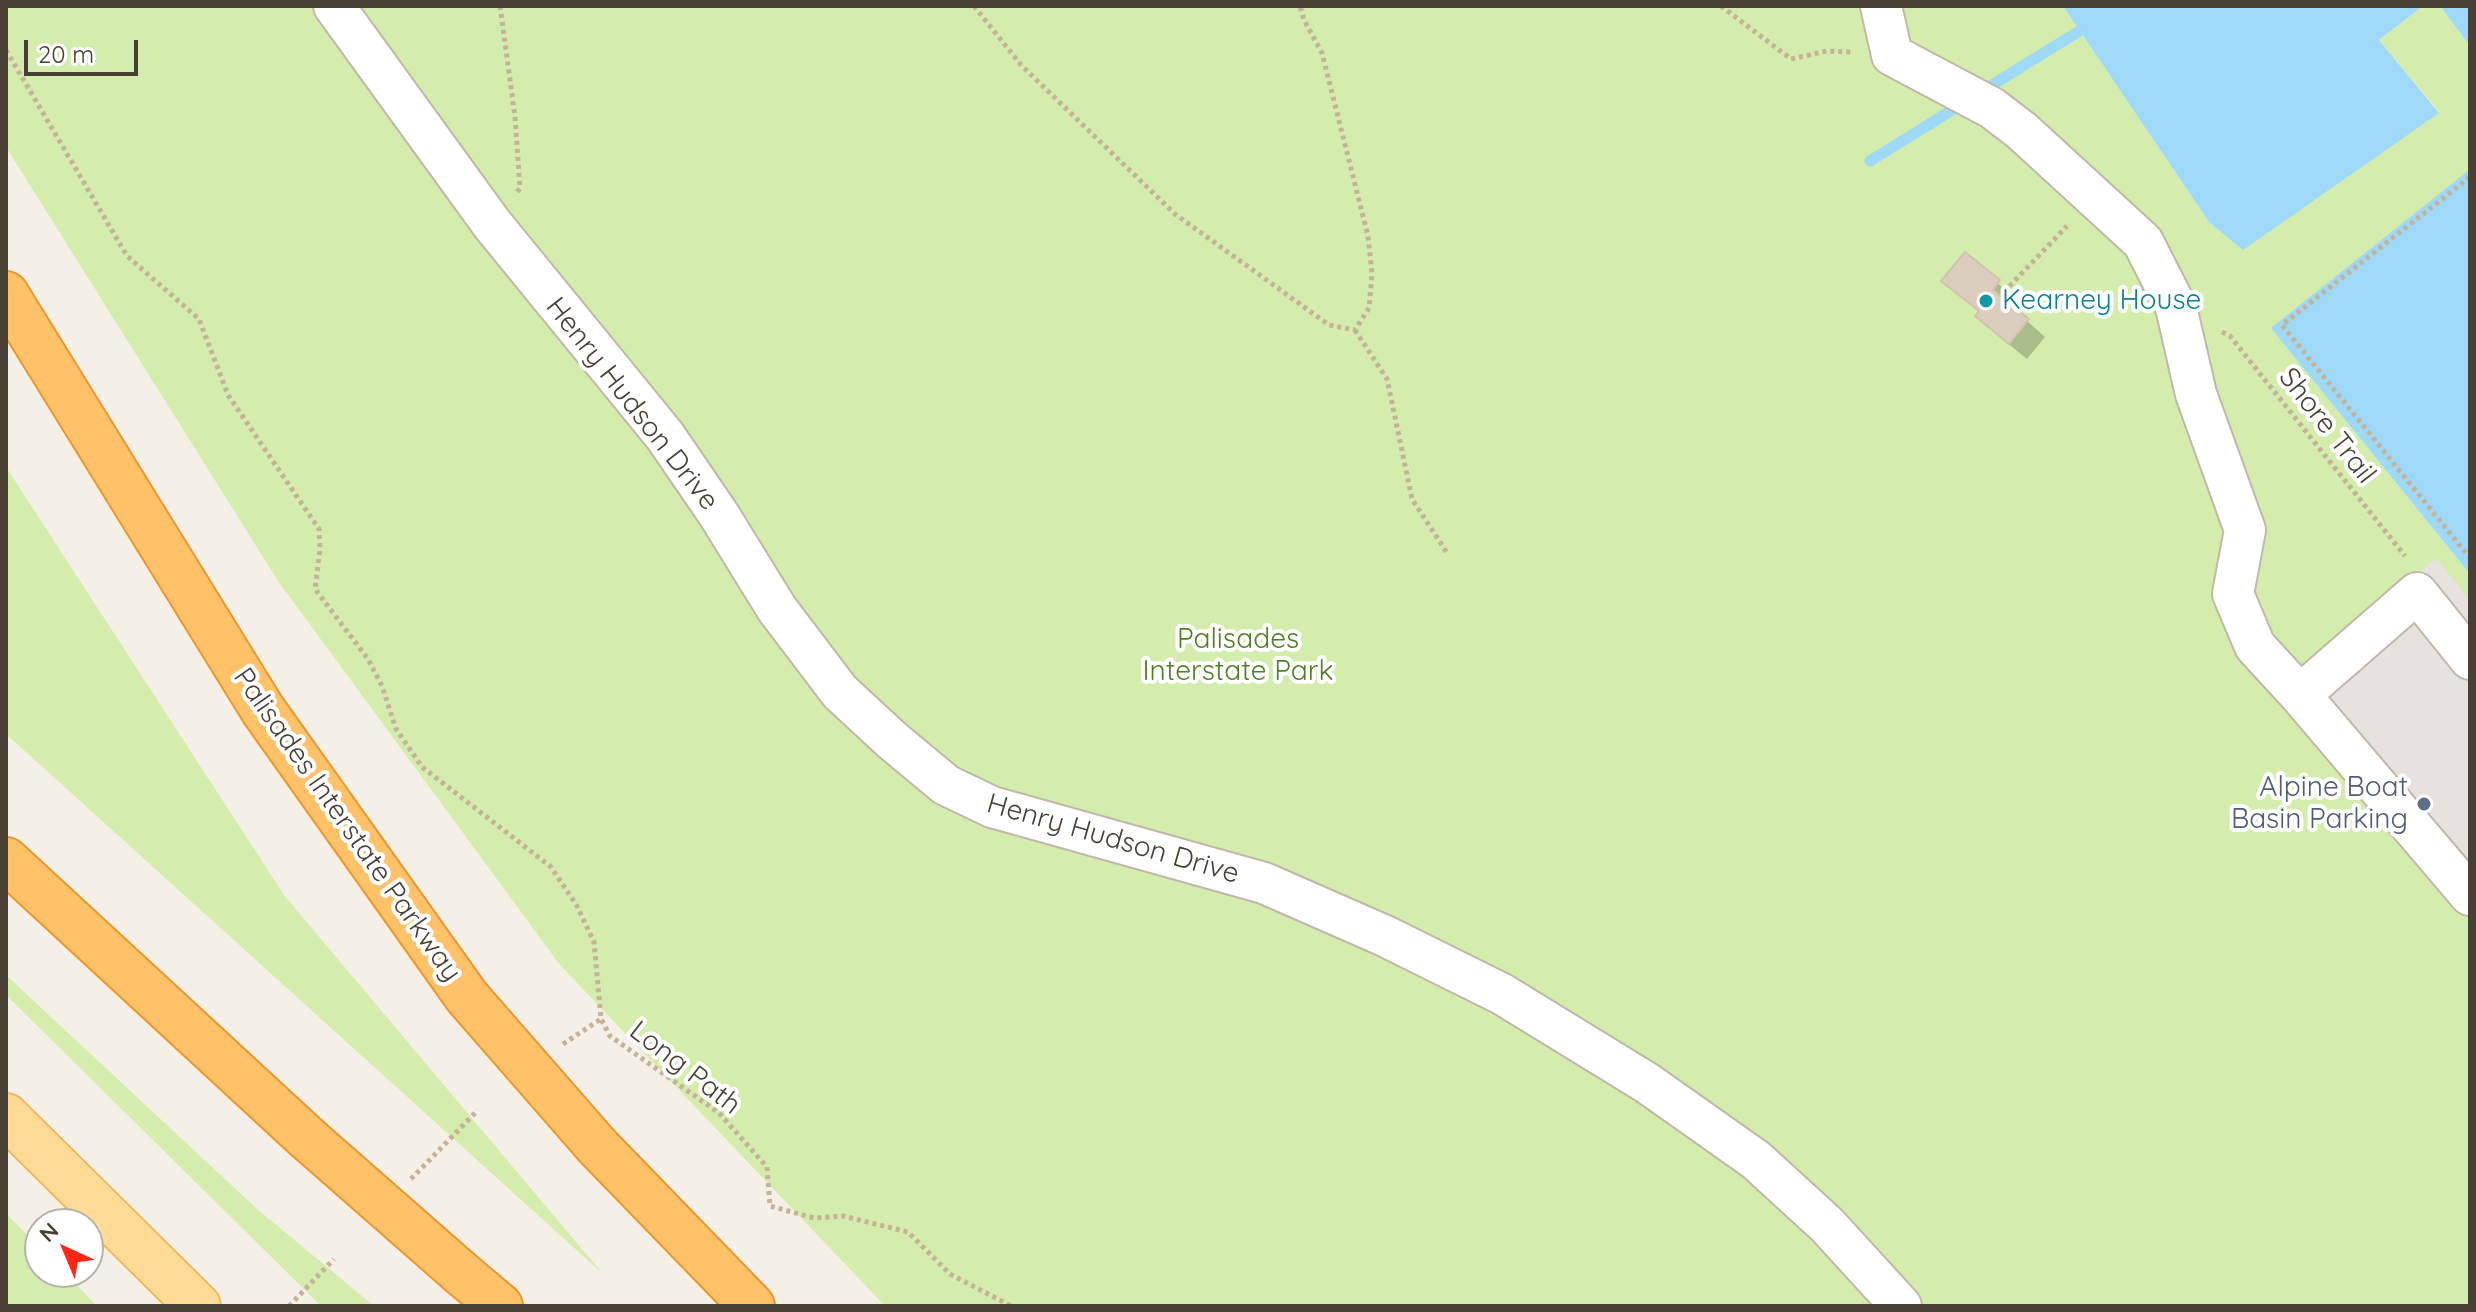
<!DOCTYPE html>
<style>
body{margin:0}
#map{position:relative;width:2476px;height:1312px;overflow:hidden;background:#f5f0e7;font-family:Quicksand,sans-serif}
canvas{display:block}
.frame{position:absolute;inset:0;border:8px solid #494035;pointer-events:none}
.north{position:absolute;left:24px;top:1208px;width:80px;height:80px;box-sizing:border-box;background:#fff;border:2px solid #b6b3ae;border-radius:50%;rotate:316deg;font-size:22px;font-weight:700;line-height:32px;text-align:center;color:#494035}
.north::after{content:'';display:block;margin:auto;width:28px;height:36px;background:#ff2714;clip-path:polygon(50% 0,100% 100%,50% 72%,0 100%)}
.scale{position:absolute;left:24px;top:40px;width:114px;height:36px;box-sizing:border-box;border:4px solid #494035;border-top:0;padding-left:10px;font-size:24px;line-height:28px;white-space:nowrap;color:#494035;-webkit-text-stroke:6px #fff;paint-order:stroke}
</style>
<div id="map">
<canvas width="2476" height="1312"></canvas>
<div class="frame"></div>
<div class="north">N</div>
<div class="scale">20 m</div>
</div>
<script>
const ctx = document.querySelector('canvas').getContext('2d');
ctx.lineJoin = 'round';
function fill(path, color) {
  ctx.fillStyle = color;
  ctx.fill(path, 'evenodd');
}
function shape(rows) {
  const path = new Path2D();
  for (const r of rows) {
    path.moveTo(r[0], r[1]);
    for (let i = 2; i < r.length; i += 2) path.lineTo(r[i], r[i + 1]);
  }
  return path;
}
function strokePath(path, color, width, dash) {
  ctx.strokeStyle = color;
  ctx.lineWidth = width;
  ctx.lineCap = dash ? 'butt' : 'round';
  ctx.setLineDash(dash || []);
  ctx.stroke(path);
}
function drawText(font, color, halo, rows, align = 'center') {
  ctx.font = font + ' Quicksand,sans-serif';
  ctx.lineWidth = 8;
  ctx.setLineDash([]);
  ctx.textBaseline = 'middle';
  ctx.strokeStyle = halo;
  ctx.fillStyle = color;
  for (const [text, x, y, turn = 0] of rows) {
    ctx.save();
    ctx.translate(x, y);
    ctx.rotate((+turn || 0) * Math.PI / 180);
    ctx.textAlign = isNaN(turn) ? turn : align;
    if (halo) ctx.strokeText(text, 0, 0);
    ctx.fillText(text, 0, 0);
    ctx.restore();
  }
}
fill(shape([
 [6,6,2063,6,2209,222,2439,112,2379,40,2423,6,2440,6,2470,46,2470,169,2272,328,2470,574,2470,1306,885,1306,560,965,278,581,6,147],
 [6,467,284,895,603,1274,6,734],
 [6,975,256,1208,374,1306,321,1306,6,995],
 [6,1213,40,1248,40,1272,64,1272,97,1306,6,1306]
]), '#d4edac');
fill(shape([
 [2436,558,2470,600,2470,917,2288,690,2340,640]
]), '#e6e3df');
fill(shape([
 [2063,6,2423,6,2379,40,2439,113,2243,250,2209,222],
 [2440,6,2470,6,2470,46],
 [2470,169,2470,574,2271,328]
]), '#9ed9f7');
fill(shape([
 [1965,255,2016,299,2010,306,2045,337,2027,359,1995,333,1978,316,1980,313,1944,281]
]), '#0003');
strokePath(shape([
 [1979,93,2081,30],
 [1870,161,1965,102]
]), '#9ed9f7', 11);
const building = shape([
 [1965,252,2000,280,1993,290,2029,319,2009,344,1975,316,1979,311,1941,281,1965,252]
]);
fill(building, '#dbcebe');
strokePath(building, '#d3c2ae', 2);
const minor = shape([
 [334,6,492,224,665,436,719,515,777,609,840,692,893,741,946,785,992,807,1264,883,1385,936,1502,994,1647,1083,1756,1160,1827,1225,1901,1306],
 [1881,6,1892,55,1992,108,2022,131,2143,242,2176,307,2196,394,2245,530,2233,594,2255,646,2300,695],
 [2470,659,2417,593,2300,695,2470,895]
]);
const major = shape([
 [6,1116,198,1306]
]);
const highway = shape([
 [6,294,263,710,467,997],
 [6,860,307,1138],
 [597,1146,752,1306],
 [462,1274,500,1306]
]);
strokePath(minor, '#c2b7a9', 44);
strokePath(major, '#efb85b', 48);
strokePath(highway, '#ec972a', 48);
strokePath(shape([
 [500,6,515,117,520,188,516,194],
 [974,6,1021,65,1175,214,1329,325,1355,330,1369,308,1372,274,1368,236,1322,53,1304,20,1300,6],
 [1721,6,1791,59,1827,51,1851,52],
 [6,50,127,256,199,319,228,395,319,529,320,550,315,589,368,659,382,686,396,729,422,767,550,866,576,904,594,942,601,1019,610,1036,719,1113,767,1167,770,1206,814,1218,843,1216,908,1232,950,1274,1011,1306],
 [2470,177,2282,325,2470,558],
 [2004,292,2067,226],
 [1355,330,1387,379,1412,499,1447,553],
 [2222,332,2230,336,2405,556],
 [563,1044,601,1019],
 [411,1179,478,1110],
 [289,1306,334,1259]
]), '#c5b298', 5, [4, 4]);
strokePath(minor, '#fff', 40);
strokePath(major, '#ffda96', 44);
strokePath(highway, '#ffc268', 44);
const highwayBridge = shape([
 [467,997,597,1146],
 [307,1138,462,1274]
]);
strokePath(highwayBridge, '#ec972a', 48, []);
strokePath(highwayBridge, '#ffc268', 44);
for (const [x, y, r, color] of [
 [1986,301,8,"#0f9aa8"],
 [2424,804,8,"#5c6f8a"]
]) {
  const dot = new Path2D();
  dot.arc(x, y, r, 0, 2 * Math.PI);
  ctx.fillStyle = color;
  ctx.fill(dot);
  strokePath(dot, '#fff', 3);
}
drawText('28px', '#0d838f', '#fff', [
 ["Kearney House",2002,301]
], 'left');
drawText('28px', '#494035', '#fff', [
 ["Henry Hudson Drive",632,404,52],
 ["Shore Trail",2327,426,52],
 ["Palisades Interstate Parkway",347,825,55],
 ["Henry Hudson Drive",1113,839,16],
 ["Long Path",685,1068,38]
]);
drawText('28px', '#4d8122', '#fff', [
 ["Palisades",1238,640],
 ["Interstate Park",1238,672]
]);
drawText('28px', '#4e5e75', '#fff', [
 ["Alpine Boat",2408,788],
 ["Basin Parking",2408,820]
], 'right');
</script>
